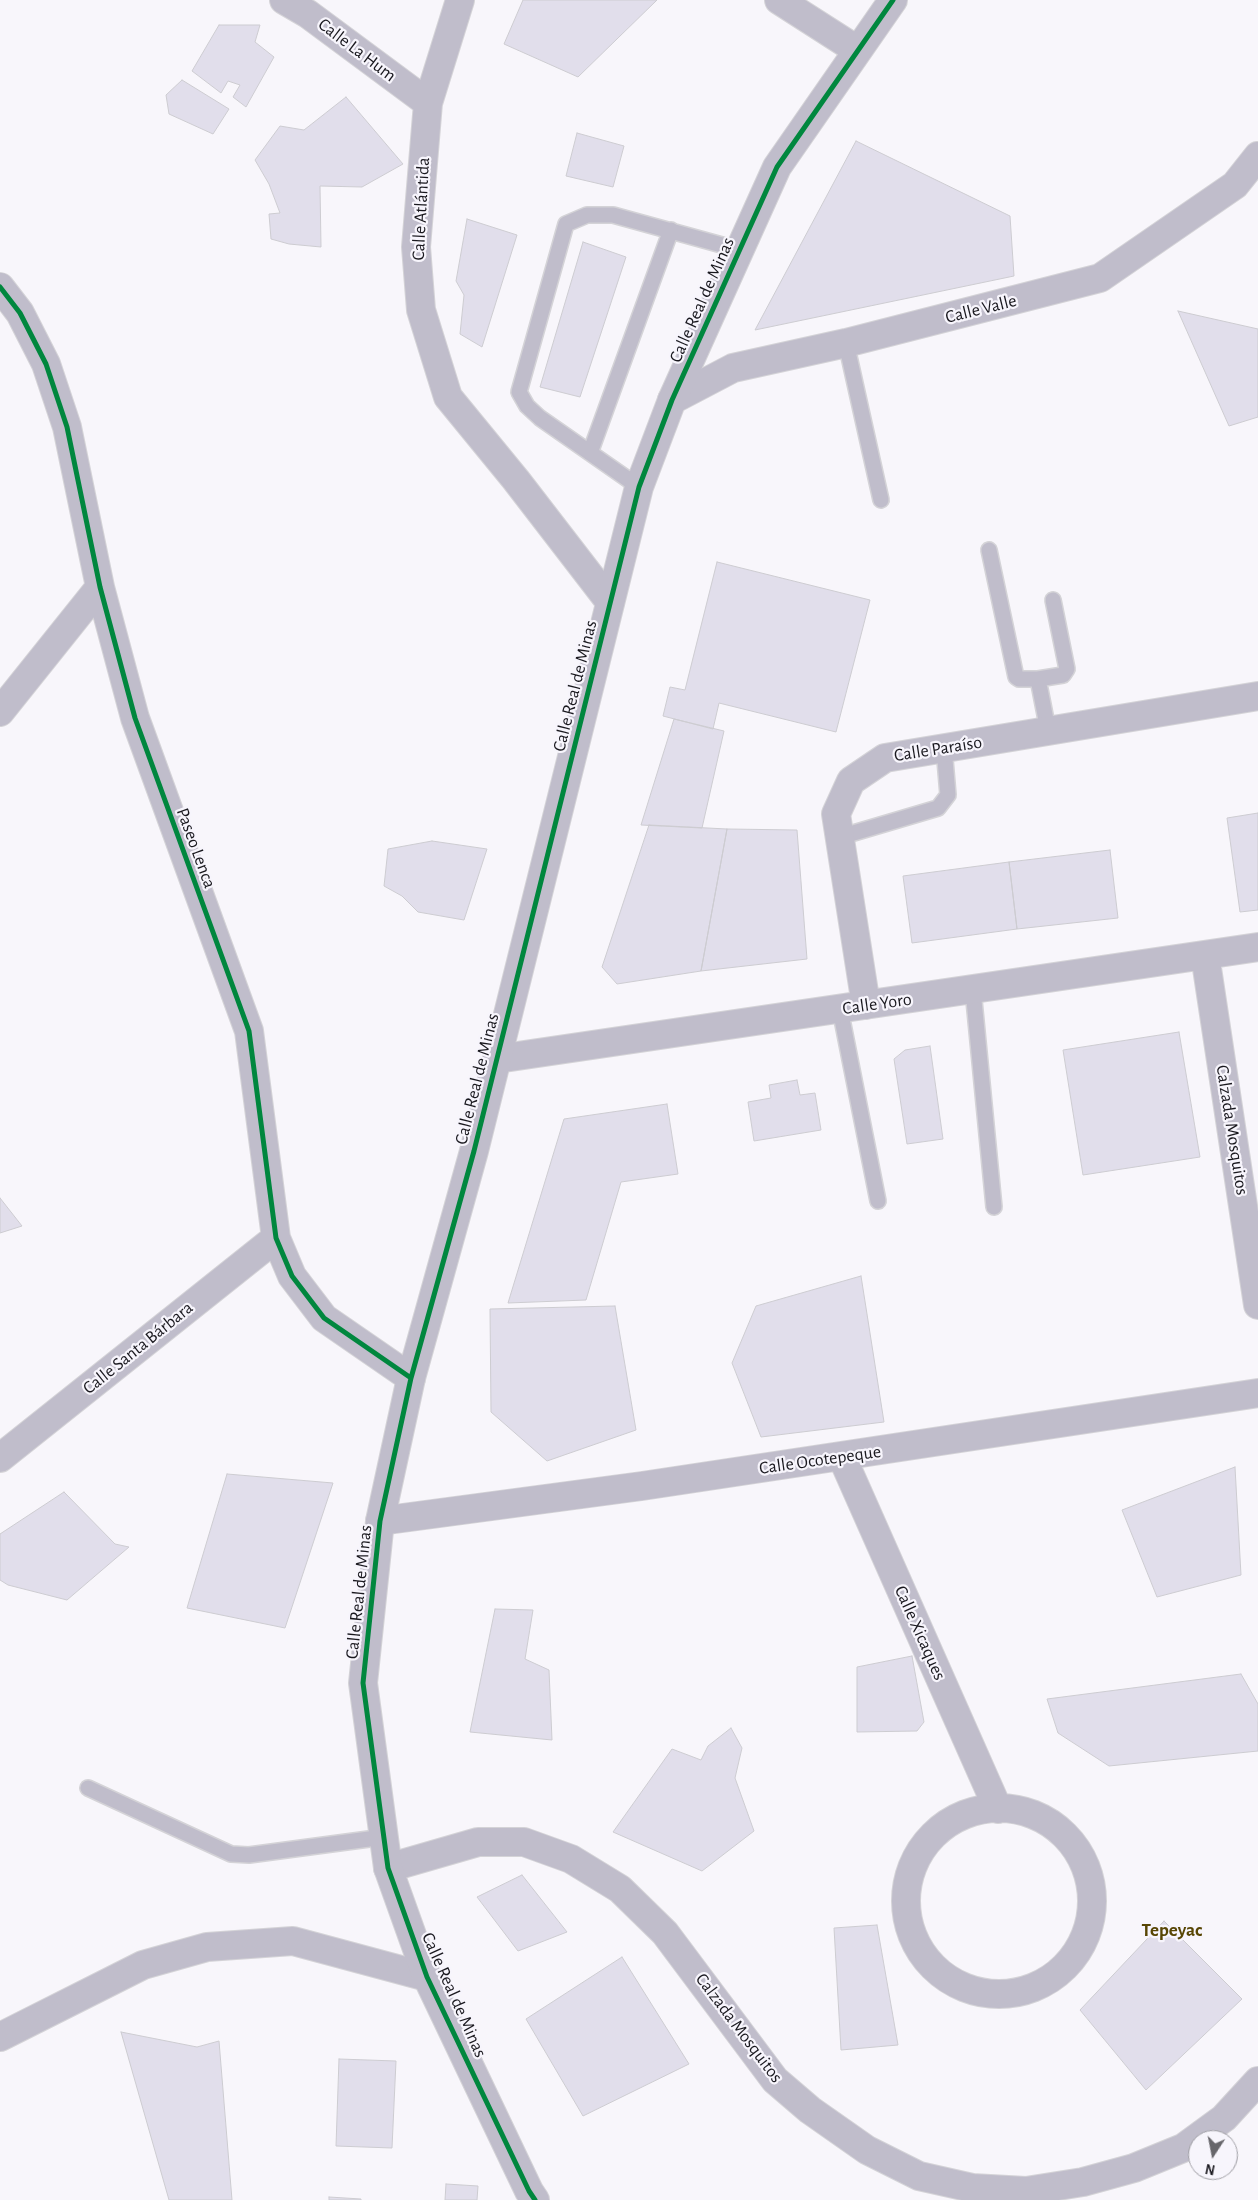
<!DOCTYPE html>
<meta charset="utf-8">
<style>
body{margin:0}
#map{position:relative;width:1258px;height:2200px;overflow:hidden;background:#f8f6fb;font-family:"Alegreya Sans",sans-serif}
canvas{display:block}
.north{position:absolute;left:1188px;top:2130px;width:50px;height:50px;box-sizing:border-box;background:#f7f5fc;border:1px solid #9e9da3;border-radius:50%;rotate:191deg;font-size:14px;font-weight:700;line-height:20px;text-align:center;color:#19181e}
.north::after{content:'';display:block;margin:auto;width:18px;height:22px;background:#67666b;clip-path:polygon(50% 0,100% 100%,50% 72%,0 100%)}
</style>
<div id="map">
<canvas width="1258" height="2200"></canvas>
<div class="north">N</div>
</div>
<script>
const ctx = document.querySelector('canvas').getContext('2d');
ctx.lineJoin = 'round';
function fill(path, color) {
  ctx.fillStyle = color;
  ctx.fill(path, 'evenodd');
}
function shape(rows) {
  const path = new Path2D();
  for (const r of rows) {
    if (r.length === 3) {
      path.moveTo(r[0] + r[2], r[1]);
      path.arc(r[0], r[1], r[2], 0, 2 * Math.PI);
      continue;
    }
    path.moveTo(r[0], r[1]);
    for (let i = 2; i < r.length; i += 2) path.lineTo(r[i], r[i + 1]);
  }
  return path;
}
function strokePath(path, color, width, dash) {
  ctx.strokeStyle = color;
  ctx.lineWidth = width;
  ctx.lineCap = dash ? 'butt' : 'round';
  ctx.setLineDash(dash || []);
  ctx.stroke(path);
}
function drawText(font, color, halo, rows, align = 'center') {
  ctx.font = font + ' "Alegreya Sans",sans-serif';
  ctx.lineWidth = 4.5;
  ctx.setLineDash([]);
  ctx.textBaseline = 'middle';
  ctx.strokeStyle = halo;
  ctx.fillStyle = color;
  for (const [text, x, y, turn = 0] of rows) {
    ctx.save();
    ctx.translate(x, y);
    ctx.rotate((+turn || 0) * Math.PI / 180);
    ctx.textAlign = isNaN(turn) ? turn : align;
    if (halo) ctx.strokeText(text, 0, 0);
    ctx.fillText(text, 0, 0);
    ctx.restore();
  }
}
const building = shape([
 [523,0,657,0,578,77,504,44,523,0],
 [219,25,260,25,255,42,274,57,246,107,233,97,240,85,228,81,221,93,192,71,219,25],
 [182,80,229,109,213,134,169,114,166,95,182,80],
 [346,97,403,164,362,187,320,186,321,247,289,244,271,239,269,214,280,213,269,184,255,160,280,126,304,130,346,97],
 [577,133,624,146,613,187,566,176,577,133],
 [856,141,1010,216,1014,276,755,330,856,141],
 [467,219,517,235,482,347,460,334,464,295,456,281,467,219],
 [583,242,626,257,580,397,540,387,583,242],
 [1178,311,1258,329,1258,417,1229,426,1178,311],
 [717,562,870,600,836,732,719,703,713,729,663,716,670,687,685,690,717,562],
 [674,719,724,731,702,828,641,825,674,719],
 [1258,813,1258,910,1240,912,1227,818,1258,813],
 [649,825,727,829,701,971,617,984,602,967,649,825],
 [727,829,797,830,807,959,701,971,727,829],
 [432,841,487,849,464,920,418,912,402,896,384,886,388,849,432,841],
 [1110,850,1118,918,1017,929,1009,862,1110,850],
 [1009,862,1017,929,912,943,903,876,1009,862],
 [1179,1032,1200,1157,1083,1175,1063,1050,1179,1032],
 [930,1046,943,1139,907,1144,894,1059,905,1050,930,1046],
 [797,1080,800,1095,815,1093,821,1130,754,1141,748,1102,771,1098,769,1085,797,1080],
 [667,1104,678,1174,621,1182,586,1300,508,1303,564,1119,667,1104],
 [0,1198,22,1226,0,1233,0,1198],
 [861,1276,884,1422,761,1437,732,1363,756,1306,861,1276],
 [615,1306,636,1430,547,1461,491,1412,490,1309,615,1306],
 [1235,1467,1241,1575,1157,1597,1122,1510,1235,1467],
 [227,1474,333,1483,285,1628,187,1608,227,1474],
 [64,1492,115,1544,129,1547,67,1600,8,1585,0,1580,0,1534,64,1492],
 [495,1609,533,1610,525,1659,549,1670,552,1740,470,1732,495,1609],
 [912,1656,924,1722,917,1731,857,1732,857,1667,912,1656],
 [1241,1674,1258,1704,1258,1751,1109,1766,1058,1733,1047,1699,1241,1674],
 [731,1728,742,1748,735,1778,754,1831,702,1871,613,1832,672,1749,701,1760,708,1746,731,1728],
 [522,1875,567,1932,518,1951,477,1897,522,1875],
 [1164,1921,1242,1999,1146,2090,1080,2010,1164,1921],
 [877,1925,898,2045,841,2050,834,1928,877,1925],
 [622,1957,689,2064,583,2116,526,2019,622,1957],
 [121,2032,197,2047,219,2041,232,2200,169,2200,121,2032],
 [339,2059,396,2061,392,2148,336,2146,339,2059],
 [446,2184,478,2186,477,2200,445,2200,446,2184],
 [329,2197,361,2199,361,2200,329,2200,329,2197]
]);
fill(building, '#e1deeb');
strokePath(building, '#cdccd1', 1);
const service = shape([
 [846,343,881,500],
 [590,453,671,230],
 [639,487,540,418,527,406,519,392,566,224,587,215,613,215,740,250],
 [989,550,1016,677,1019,679,1038,679,1048,730],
 [1038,679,1063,675,1067,669,1053,600],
 [840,837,938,808,948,795,944,748],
 [973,990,994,1207],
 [840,1009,878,1201],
 [88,1788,231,1854,249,1855,384,1837]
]);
const minor = shape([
 [284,0,308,14,428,103],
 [460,0,428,103,416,247,421,310,448,397,516,480,610,602],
 [779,0,857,50],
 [0,287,20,313,46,364,67,427,100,587,135,718,249,1031,276,1238,292,1276,324,1318,411,1378],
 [672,400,733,368,846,343,1100,278,1235,185,1258,156],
 [0,712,100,587],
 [1205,955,1258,1305],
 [866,1005,836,814,851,781,885,758,1258,696],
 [497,1059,1258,947],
 [842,1457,998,1809],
 [0,1458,276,1238],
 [380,1521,642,1486,1258,1393],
 [999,1901,93],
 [388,1868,478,1842,524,1842,571,1859,620,1889,665,1933,775,2080,810,2110,867,2150,919,2176,972,2188,1026,2191,1083,2182,1134,2168,1183,2148,1224,2118,1258,2081],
 [0,2037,143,1965,207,1947,293,1941,427,1977]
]);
const tertiary = shape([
 [535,2200,529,2191,427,1977,388,1868,363,1683,380,1521,411,1378,474,1151,639,487,672,400,777,167,893,0]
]);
strokePath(service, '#d4d3d7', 18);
strokePath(minor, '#d4d3d7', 30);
strokePath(tertiary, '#d4d3d7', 30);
strokePath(service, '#c0bdcb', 15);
strokePath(minor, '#c0bdcb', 28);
strokePath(tertiary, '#c0bdcb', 28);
strokePath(shape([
 [0,287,20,313,46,364,67,427,100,587,135,718,249,1031,276,1238,292,1276,324,1318,411,1378],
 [535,2200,529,2191,427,1977,388,1868,363,1683,380,1521,411,1378,474,1151,639,487,672,400,777,167,893,0]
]), '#00873e', 5);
drawText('18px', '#19181e', '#f7f5fc', [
 ["Calle La Hum",357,50,37],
 ["Calle Atlántida",421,209,-87],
 ["Calle Real de Minas",702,300,-66],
 ["Calle Valle",981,309,-14],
 ["Calle Real de Minas",575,686,-76],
 ["Calle Paraíso",938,749,-9],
 ["Paseo Lenca",196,848,70],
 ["Calle Yoro",877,1004,-8],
 ["Calle Real de Minas",477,1079,-76],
 ["Calzada Mosquitos",1232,1130,81],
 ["Calle Santa Bárbara",138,1348,-39],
 ["Calle Ocotepeque",820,1460,-8],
 ["Calle Real de Minas",359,1592,-84],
 ["Calle Xicaques",920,1633,66],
 ["Calle Real de Minas",454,1995,66],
 ["Calzada Mosquitos",739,2028,53]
]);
drawText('bold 19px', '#584604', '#f7f5fc', [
 ["Tepeyac",1172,1930]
]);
</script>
